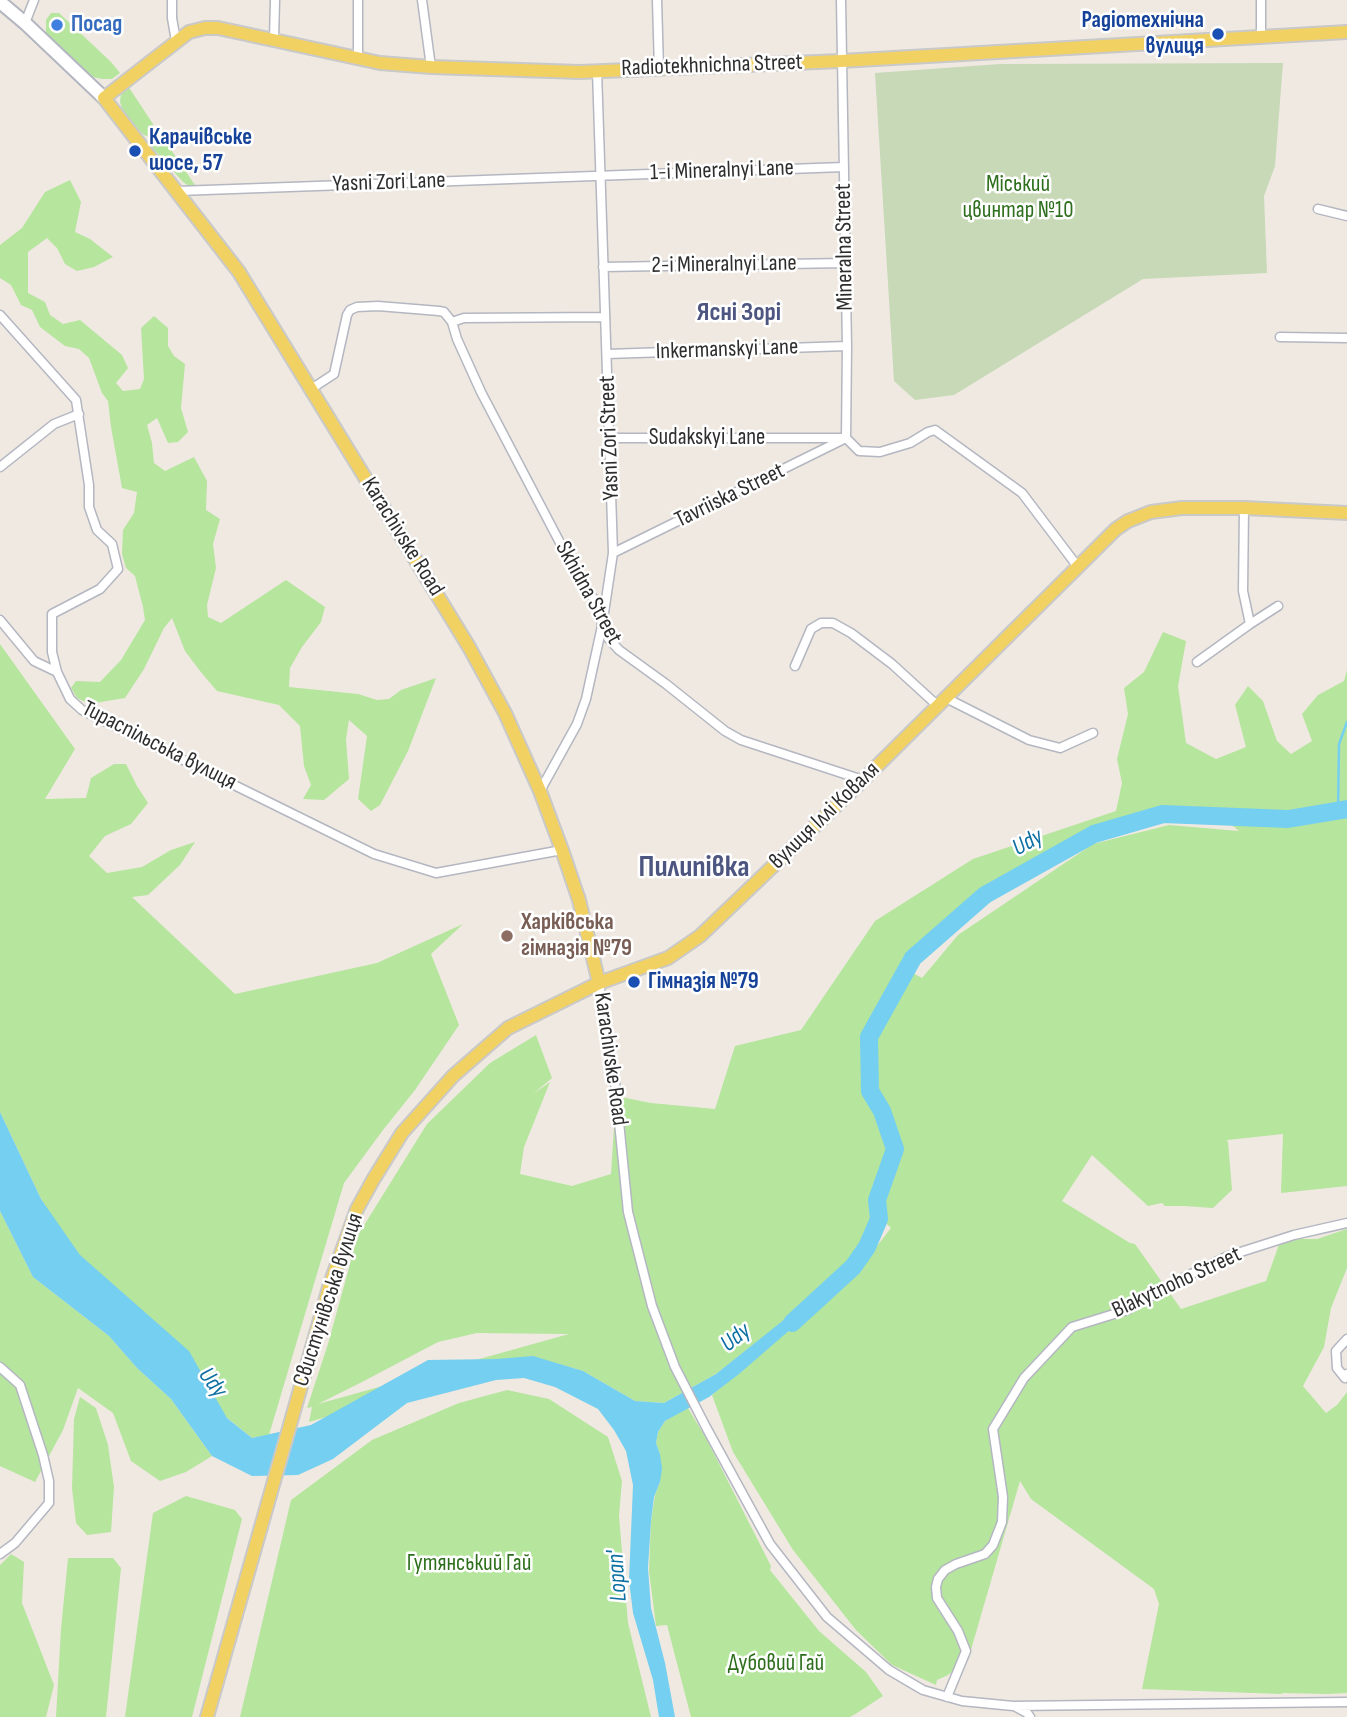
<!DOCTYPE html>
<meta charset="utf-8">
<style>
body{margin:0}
canvas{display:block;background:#efe9e1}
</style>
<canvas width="1347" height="1717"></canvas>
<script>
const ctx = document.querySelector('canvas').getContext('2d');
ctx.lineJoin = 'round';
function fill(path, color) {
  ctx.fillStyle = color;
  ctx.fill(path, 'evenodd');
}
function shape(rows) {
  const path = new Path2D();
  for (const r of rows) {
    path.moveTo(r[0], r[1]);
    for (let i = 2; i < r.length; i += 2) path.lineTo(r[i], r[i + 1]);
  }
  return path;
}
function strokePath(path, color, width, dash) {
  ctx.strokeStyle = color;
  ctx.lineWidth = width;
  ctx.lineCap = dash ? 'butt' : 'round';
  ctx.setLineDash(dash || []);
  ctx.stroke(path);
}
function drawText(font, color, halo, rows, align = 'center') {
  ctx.font = font + ' "Sofia Sans Condensed",sans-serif';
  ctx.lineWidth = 5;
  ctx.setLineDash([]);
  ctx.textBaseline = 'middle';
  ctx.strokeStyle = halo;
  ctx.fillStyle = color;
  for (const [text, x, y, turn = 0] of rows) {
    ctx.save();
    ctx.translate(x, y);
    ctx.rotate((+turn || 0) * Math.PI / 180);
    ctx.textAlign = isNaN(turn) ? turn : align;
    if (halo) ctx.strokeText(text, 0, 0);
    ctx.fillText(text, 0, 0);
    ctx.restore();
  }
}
fill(shape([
 [51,13,59,13,111,62,120,73,112,79,102,79,93,77,46,33,46,20],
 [128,86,153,124,155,132,149,137,144,135,136,128,123,111,120,102,121,93],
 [161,135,195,185,189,186,183,182,152,147,153,142],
 [70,180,81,202,75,232,90,239,113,257,94,267,77,271,65,264,57,248,47,238,28,252,28,293,45,302,50,315,63,324,80,320,122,355,128,368,116,383,123,391,140,389,144,379,141,328,154,316,168,328,168,346,174,356,185,364,181,408,188,432,178,442,168,443,157,418,147,425,152,443,154,463,165,471,194,457,207,481,206,510,220,519,213,544,216,568,207,605,208,617,221,623,286,580,325,607,321,622,302,647,290,668,289,687,358,694,377,700,389,699,401,690,436,678,408,751,380,805,371,811,358,799,367,736,349,720,346,739,349,779,324,800,303,799,311,785,304,766,300,726,279,705,217,691,200,671,185,651,172,618,164,628,144,669,125,698,89,704,77,698,71,688,76,681,100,682,121,660,145,620,143,607,135,576,126,568,122,554,123,530,134,513,137,492,122,488,111,427,108,401,102,393,89,358,79,349,65,346,40,327,32,310,21,305,11,285,0,278,0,245,22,228,45,192],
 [1163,632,1186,641,1178,686,1186,743,1216,759,1246,747,1235,705,1248,686,1263,701,1277,741,1291,754,1312,741,1302,714,1318,695,1344,681,1347,670,1347,805,1287,814,1165,807,1077,835,996,882,902,967,922,978,958,935,1093,844,1169,825,1239,831,1225,819,1291,822,1347,812,1347,1186,1281,1193,1283,1134,1227,1140,1228,1142,1232,1190,1213,1208,1184,1206,1165,1206,1162,1203,1148,1206,1092,1155,1062,1201,1130,1243,1135,1244,1181,1309,1266,1281,1281,1239,1317,1239,1347,1229,1347,1268,1331,1308,1324,1347,1303,1386,1326,1413,1337,1405,1347,1392,1347,1693,1327,1694,1283,1693,1281,1694,1142,1689,1159,1604,1154,1589,1031,1499,1020,1481,968,1660,948,1675,937,1680,936,1685,892,1665,856,1630,793,1550,733,1452,712,1395,846,1277,849,1282,891,1228,872,1210,870,1222,859,1249,834,1282,716,1374,664,1403,635,1401,583,1371,531,1356,309,1422,312,1407,307,1408,328,1344,358,1235,427,1124,490,1063,536,1035,552,1078,533,1094,550,1082,524,1147,520,1174,572,1186,611,1174,616,1096,651,1103,715,1109,735,1046,801,1030,875,921,973,859,1116,811,1122,783,1117,759,1128,714,1124,688,1144,672],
 [900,971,875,1043,860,1079,881,1001],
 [886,1134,898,1150,872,1207,873,1196,885,1164,887,1137],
 [477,1333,569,1334,318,1404,362,1382,438,1342],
 [0,644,75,749,45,799,86,798,91,778,114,764,126,764,137,786,148,803,131,824,105,836,89,856,107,873,142,867,171,850,195,842,180,865,148,895,132,897,235,994,377,963,463,924,431,954,459,1025,415,1090,383,1130,344,1183,269,1435,252,1438,225,1416,77,1257,41,1199,0,1112],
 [0,1211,33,1277,109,1336,137,1368,171,1399,212,1456,186,1472,160,1481,131,1461,113,1413,78,1388,63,1430,35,1482,0,1466],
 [507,1390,549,1399,608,1437,622,1481,619,1516,628,1623,651,1717,240,1717,291,1500,372,1440,459,1403],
 [80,1397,96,1408,108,1445,114,1487,111,1532,87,1535,76,1523,72,1488,74,1419],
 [688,1408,706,1438,771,1566,770,1570,819,1631,866,1672,883,1696,857,1713,850,1717,691,1717,667,1625,656,1626,649,1571,651,1521,655,1495,660,1482,660,1454,656,1443,658,1432,665,1421],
 [186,1496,235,1510,242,1519,192,1717,125,1717,153,1513],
 [11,1554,24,1562,22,1603,54,1685,46,1717,0,1717,0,1565],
 [68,1558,113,1558,121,1568,106,1717,56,1717,61,1629]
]), '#b6e59e');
fill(shape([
 [1283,63,1275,166,1264,196,1267,273,1143,279,954,395,915,400,894,381,875,73,1000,64]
]), '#c8d9b8');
fill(shape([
 [0,1112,41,1199,80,1255,189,1351,227,1418,252,1438,311,1425,428,1360,497,1359,533,1356,583,1371,635,1401,664,1403,716,1374,800,1307,814,1309,739,1374,709,1397,665,1421,658,1432,656,1443,660,1454,662,1469,660,1482,654,1497,651,1521,648,1568,651,1608,665,1663,675,1717,659,1717,653,1680,633,1613,629,1580,633,1485,626,1451,614,1430,598,1409,555,1387,524,1378,496,1380,407,1403,333,1459,298,1475,252,1476,212,1456,171,1399,137,1368,109,1336,33,1277,0,1211]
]), '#75cff0');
strokePath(shape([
 [1338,810,1339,744,1347,722]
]), '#75cff0', 2.5);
strokePath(shape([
 [792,1323,853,1267,867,1247,879,1219,877,1200,895,1149,882,1111,870,1091,869,1037,913,958,985,895,1094,834,1163,814,1288,819,1347,809]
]), '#75cff0', 18);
const minor = shape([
 [172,0,172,18,176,41],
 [358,0,358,60],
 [422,0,431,67],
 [657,0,659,69],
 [841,0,847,346,846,438,859,451,880,452,910,443,928,432,935,430,1022,493,1078,567],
 [25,23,34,0],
 [1261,37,1261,0],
 [274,40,275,0],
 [178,191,844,167],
 [1318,209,1347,216],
 [603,267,846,263],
 [0,315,76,400,89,485,89,507,97,530,112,544,118,569,100,589,52,614,52,652,57,672,70,699,82,710,374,854,436,873,562,850],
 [452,322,457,339,481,392,579,579,594,599,600,612,602,626,608,638,619,650,666,684,725,731,741,740,863,780],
 [1280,337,1347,338],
 [607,354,847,346],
 [311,389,334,374,347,315,350,310,357,307,378,306,439,311,444,312,452,322,464,318,605,317],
 [610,438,843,438],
 [0,467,54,424,79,414],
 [613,553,846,438],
 [0,620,34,661,57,672],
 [1250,624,1278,606],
 [1197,662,1250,624,1243,591,1244,508],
 [795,666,811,629,821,623,833,623,851,633,892,664,938,706],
 [946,698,1029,740,1060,748,1093,733],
 [540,791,577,724,586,699,602,626,613,553,597,71],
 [599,983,615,1082,628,1212,652,1306,675,1367,707,1429,770,1544,827,1617,889,1670,923,1690,962,1701,1013,1706,1347,1702],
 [1347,1339,1336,1351,1337,1368,1345,1378,1347,1374],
 [0,1367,20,1385,43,1455,49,1481,49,1503,15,1543,0,1554],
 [947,1697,966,1651,958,1631,937,1598,936,1587,938,1579,945,1570,956,1564,985,1554,993,1545,1002,1522,1003,1497,993,1429,1024,1378,1072,1327,1127,1310,1179,1280,1228,1256,1294,1235,1347,1223],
 [1016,1707,1027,1713,1030,1717]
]);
const secondary = shape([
 [0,2,25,23,104,98]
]);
const primary = shape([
 [599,983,579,900,562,850,540,791,505,713,469,647,239,272,104,98,189,32,205,28,218,28,380,63,431,67,580,72,841,61,1347,32],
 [207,1717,330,1284,357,1209,373,1180,402,1133,453,1076,508,1028,599,983,668,958,700,936,863,780,1116,529,1128,521,1151,512,1182,508,1244,508,1347,513]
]);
strokePath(minor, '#b4b7c1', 11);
strokePath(secondary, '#b4b7c1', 16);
strokePath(primary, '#c9c9c9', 16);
strokePath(minor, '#fff', 8);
strokePath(secondary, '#fff', 12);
strokePath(primary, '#f2d163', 12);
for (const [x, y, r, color] of [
 [57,25,7,"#3f7fe0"],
 [1218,34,7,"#1a4fb4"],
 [135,151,7,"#1a4fb4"],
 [507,936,7,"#8d6e63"],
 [634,982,7,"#1a4fb4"]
]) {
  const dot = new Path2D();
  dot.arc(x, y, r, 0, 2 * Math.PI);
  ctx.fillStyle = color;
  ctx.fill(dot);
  strokePath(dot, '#fff', 2.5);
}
drawText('bold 23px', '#164399', '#fff', [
 ["Радіотехнічна",1204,21,"right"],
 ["вулиця",1204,47,"right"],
 ["Карачівське",149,138],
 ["шосе, 57",149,164],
 ["Гімназія №79",648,982]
], 'left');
drawText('bold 23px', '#366cbe', '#fff', [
 ["Посад",71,25]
], 'left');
drawText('23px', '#2e2e2e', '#fff', [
 ["Radiotekhnichna Street",712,66,-2],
 ["1-i Mineralnyi Lane",722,171,-2],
 ["Yasni Zori Lane",389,183,-2],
 ["Mineralna Street",845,247,-91],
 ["2-i Mineralnyi Lane",724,265,-1],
 ["Inkermanskyi Lane",727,350,-2],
 ["Yasni Zori Street",610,438,-92],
 ["Sudakskyi Lane",707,438],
 ["Tavriiska Street",730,496,-26],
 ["Karachivske Road",402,537,58],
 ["Skhidna Street",588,593,61],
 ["Тираспільська вулиця",159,746,27],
 ["вулиця Іллі Коваля",825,816,-44],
 ["Karachivske Road",610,1059,82],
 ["Blakytnoho Street",1177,1283,-25],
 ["Свистунівська вулиця",329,1300,-72]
]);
drawText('23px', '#2c6e1b', '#fff', [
 ["Міський",1018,185],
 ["цвинтар №10",1018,211],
 ["Гутянський Гай",469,1564],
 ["Дубовий Гай",776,1664]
]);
drawText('bold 23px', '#785e54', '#fff', [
 ["Харківська",521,923],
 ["гімназія №79",521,949]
], 'left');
drawText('italic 24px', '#0d6fa3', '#fff', [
 ["Udy",1028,843,-29],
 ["Udy",736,1338,-38],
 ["Udy",212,1383,53],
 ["Lopan'",618,1576,-94]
]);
drawText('bold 26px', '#4d5680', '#fff', [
 ["Ясні Зорі",739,313]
]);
drawText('bold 30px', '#4d5680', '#fff', [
 ["Пилипівка",694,868]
]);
</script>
